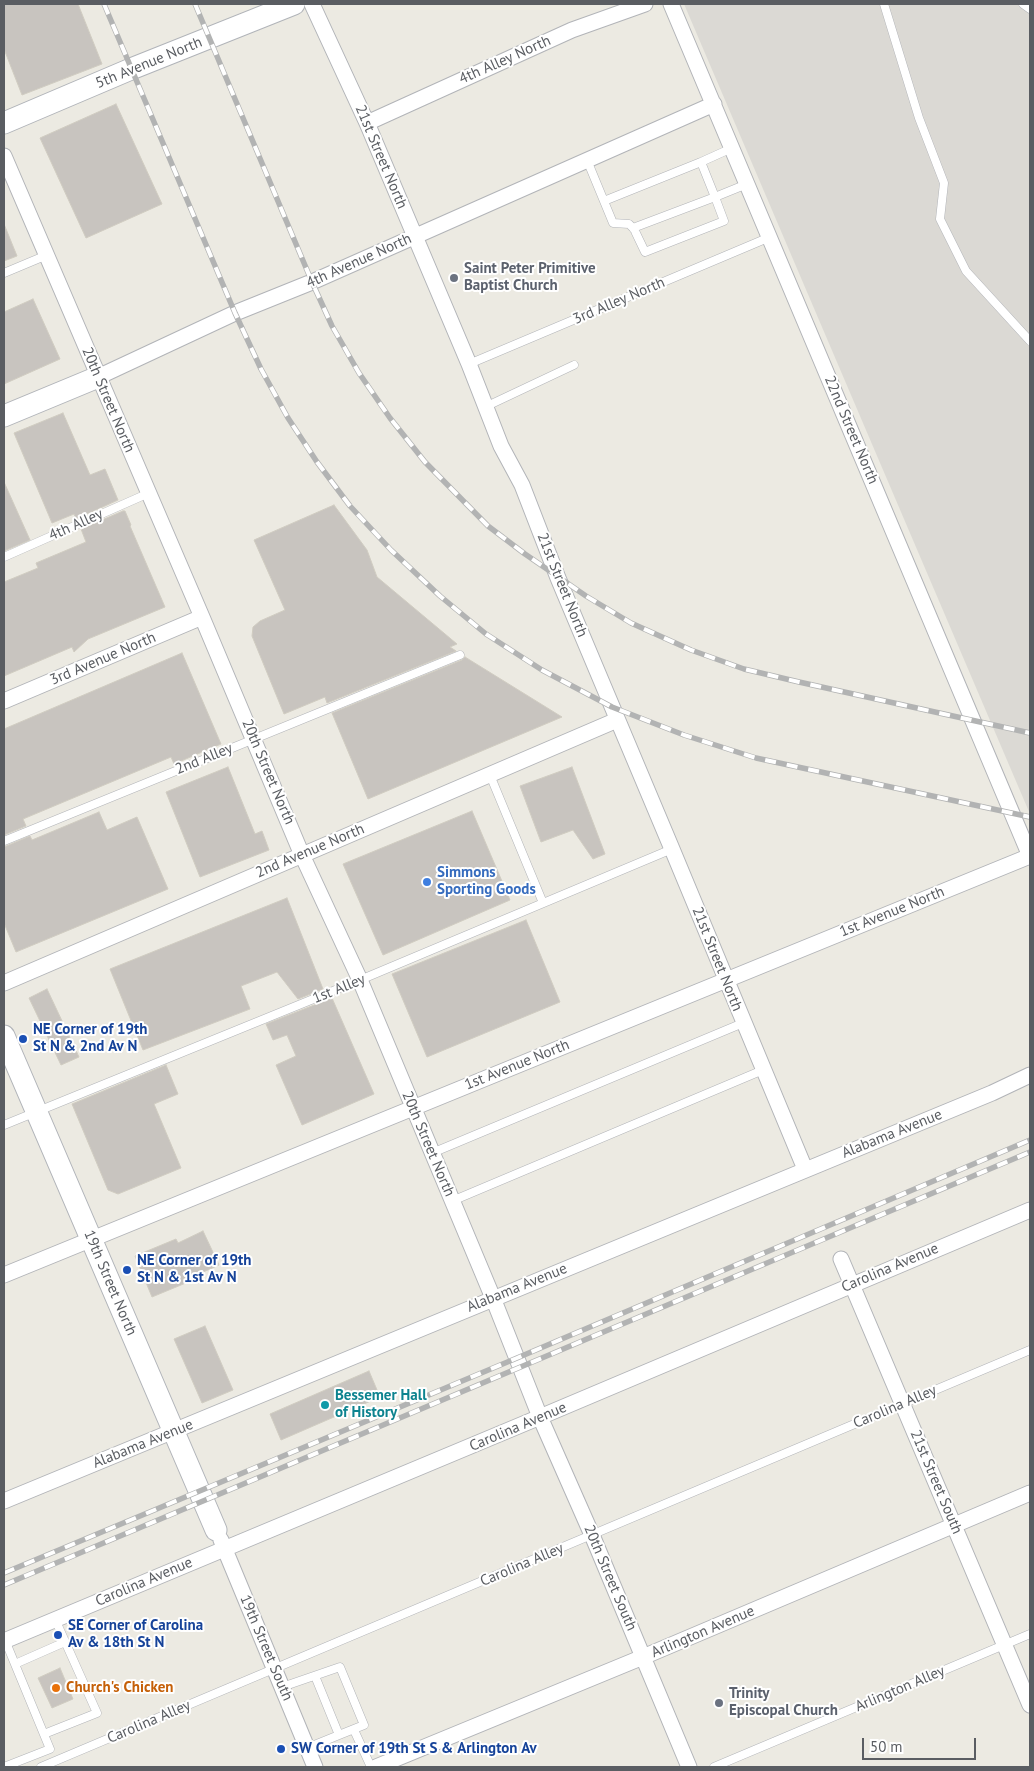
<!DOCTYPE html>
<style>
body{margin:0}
#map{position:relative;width:1034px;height:1771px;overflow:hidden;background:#eceae2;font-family:"PT Sans",sans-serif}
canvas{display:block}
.frame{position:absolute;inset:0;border:5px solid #5a5d62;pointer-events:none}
.scale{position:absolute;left:862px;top:1738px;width:114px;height:22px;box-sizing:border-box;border:2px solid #5a5d62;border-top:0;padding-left:6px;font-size:15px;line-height:18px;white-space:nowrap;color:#5a5d62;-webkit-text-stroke:4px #fff;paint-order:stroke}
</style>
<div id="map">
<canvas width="1034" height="1771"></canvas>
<div class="frame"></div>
<div class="scale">50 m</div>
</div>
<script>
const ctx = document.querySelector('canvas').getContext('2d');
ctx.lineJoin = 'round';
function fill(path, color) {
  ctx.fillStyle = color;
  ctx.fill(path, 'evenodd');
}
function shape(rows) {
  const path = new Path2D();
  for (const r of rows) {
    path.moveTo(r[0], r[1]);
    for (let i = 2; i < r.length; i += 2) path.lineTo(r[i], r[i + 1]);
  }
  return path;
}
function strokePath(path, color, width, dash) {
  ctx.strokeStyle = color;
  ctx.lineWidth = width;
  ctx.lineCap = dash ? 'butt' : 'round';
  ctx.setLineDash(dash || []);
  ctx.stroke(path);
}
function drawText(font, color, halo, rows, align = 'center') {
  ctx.font = font + ' "PT Sans",sans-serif';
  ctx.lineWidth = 4;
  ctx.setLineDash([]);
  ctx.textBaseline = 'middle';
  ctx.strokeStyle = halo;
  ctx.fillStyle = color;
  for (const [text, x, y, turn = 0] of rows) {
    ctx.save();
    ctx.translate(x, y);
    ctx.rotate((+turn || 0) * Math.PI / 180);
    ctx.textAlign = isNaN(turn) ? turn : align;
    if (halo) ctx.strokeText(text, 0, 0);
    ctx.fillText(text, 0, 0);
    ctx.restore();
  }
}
fill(shape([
 [684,4,1030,4,1030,814]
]), '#dbd9d4');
const building = shape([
 [4,4,78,4,102,64,22,95,4,49,4,4],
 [116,104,162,204,86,238,40,138,116,104],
 [4,224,17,256,4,261,4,224],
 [33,299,60,359,4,384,4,312,33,299],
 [63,413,90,475,105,469,118,500,76,519,74,514,52,523,14,433,63,413],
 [4,482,30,540,4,551,4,482],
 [334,505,367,550,377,577,457,644,450,647,456,651,327,703,325,697,284,714,252,636,253,627,260,621,285,610,254,540,334,505],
 [123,511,125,511,131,525,130,526,165,607,88,639,74,652,72,647,4,676,4,582,38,568,36,563,86,542,81,529,123,511],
 [182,653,221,744,174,764,171,757,23,819,26,826,4,835,4,729,182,653],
 [465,657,562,717,368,799,332,713,462,660,465,657],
 [228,767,255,834,262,831,269,850,200,877,166,792,228,767],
 [572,767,605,854,593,859,573,830,541,842,520,786,572,767],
 [472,811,510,900,383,955,343,864,472,811],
 [99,812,107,830,137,817,168,889,16,952,4,923,4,847,30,836,32,840,99,812],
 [287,898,323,989,298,999,277,972,241,986,250,1009,143,1050,110,969,287,898],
 [526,920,560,1002,427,1057,392,974,526,920],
 [47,989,79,1057,61,1065,29,998,47,989],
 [332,998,374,1094,302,1125,276,1065,296,1056,287,1035,273,1040,266,1024,332,998],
 [166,1065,178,1094,154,1104,181,1168,118,1194,108,1190,72,1104,166,1065],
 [203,1231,219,1265,192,1277,193,1280,152,1297,135,1256,176,1239,178,1243,203,1231],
 [205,1326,233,1390,202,1403,174,1339,205,1326],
 [369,1371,380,1397,281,1440,270,1414,369,1371],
 [60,1668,73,1699,52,1708,38,1678,60,1668]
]);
fill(building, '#c8c4bf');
strokePath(building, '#d0ccc1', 1);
const lane = shape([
 [884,4,919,118,944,183,940,219,966,271,1030,341],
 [1023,4,1030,9],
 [732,148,701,162,715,197,747,184],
 [587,160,613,223,629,224,634,229,645,252,724,221,715,197,633,228],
 [604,201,701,162],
 [4,273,47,255],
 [469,364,770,237],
 [485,407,574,365],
 [4,557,149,493],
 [490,775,543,903],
 [4,841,460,655],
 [4,1125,360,980,672,849],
 [432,1153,743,1023],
 [452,1201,763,1070],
 [15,1664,65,1642],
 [282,1687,340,1667,364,1725,339,1735,315,1676],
 [354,1730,371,1767],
 [44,1734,97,1713,55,1619],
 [307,1748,339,1735],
 [4,1767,50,1749,5,1640],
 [41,1767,1030,1350],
 [714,1767,1030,1634]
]);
const street = shape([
 [312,4,367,123,469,364,501,446,522,485,558,578,672,849,805,1169],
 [671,4,1030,856],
 [367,123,572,30,645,4],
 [4,156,202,617,302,855,360,980,493,1298,540,1417,592,1535,689,1767],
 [98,377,235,313,312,282,714,104],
 [4,701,202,617],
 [4,983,617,720],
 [841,1259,1030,1705],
 [4,1275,1030,856],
 [4,1501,992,1093,1030,1075],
 [221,1540,315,1767],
 [4,1641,540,1417,1030,1210],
 [376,1767,643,1657,1030,1493]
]);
const secondary = shape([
 [4,123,131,69,294,4],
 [4,416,98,377],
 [4,1036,216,1530]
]);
strokePath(lane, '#b2b4b8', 9);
strokePath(street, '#b2b4b8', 17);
strokePath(secondary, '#b1b4b9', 23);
strokePath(lane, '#fff', 8);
strokePath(street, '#fff', 15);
strokePath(secondary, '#fff', 21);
const rail = shape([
 [104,4,235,313,261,369,288,418,317,462,350,506,391,550,440,596,486,634,542,670,612,707,684,735,756,758,1030,817],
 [195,4,312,282,332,326,359,373,390,418,425,462,488,526,525,554,586,596,631,623,691,650,744,669,799,682,1030,733],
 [4,1573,517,1358,1030,1140],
 [4,1585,1030,1152]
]);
strokePath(rail, '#b2b3b3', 5.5);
strokePath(rail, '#fff', 4, [11]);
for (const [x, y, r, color] of [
 [454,278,5,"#6b7280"],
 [427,882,5,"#3f7fe0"],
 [23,1039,5,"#1a4fb4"],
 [127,1270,5,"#1a4fb4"],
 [325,1405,5,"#0f9aa8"],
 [58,1635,5,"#1a4fb4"],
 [56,1688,5,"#e8710a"],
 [719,1703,5,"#6b7280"],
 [281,1749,5,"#1a4fb4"]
]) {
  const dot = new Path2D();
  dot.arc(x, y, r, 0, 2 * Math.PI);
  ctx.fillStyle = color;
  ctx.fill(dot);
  strokePath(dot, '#fff', 2);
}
drawText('15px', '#5a5d62', '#fff', [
 ["4th Alley North",505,60,-24],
 ["5th Avenue North",149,63,-22],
 ["21st Street North",381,157,67],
 ["4th Avenue North",359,261,-24],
 ["3rd Alley North",619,301,-23],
 ["20th Street North",108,400,67],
 ["22nd Street North",851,430,67],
 ["4th Alley",76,525,-24],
 ["21st Street North",562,585,68],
 ["3rd Avenue North",103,659,-23],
 ["2nd Alley",204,759,-22],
 ["20th Street North",268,772,67],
 ["2nd Avenue North",310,851,-23],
 ["1st Avenue North",892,912,-22],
 ["21st Street North",717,959,68],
 ["1st Alley",339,989,-22],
 ["1st Avenue North",517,1065,-22],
 ["Alabama Avenue",892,1134,-22],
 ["20th Street North",428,1144,67],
 ["Carolina Avenue",890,1268,-23],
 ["19th Street North",110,1283,67],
 ["Alabama Avenue",517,1288,-22],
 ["Carolina Alley",895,1407,-23],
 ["Carolina Avenue",518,1427,-23],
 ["Alabama Avenue",143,1444,-22],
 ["21st Street South",936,1482,67],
 ["Carolina Alley",522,1565,-23],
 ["20th Street South",610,1578,67],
 ["Carolina Avenue",144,1582,-23],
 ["Arlington Avenue",703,1632,-23],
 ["19th Street South",266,1648,67],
 ["Arlington Alley",900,1689,-23],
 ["Carolina Alley",149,1722,-23]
]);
drawText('bold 15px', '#5b616d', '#fff', [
 ["Saint Peter Primitive",464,269],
 ["Baptist Church",464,286],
 ["Trinity",729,1694],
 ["Episcopal Church",729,1711]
], 'left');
drawText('bold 15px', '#366cbe', '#fff', [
 ["Simmons",437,873],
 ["Sporting Goods",437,890]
], 'left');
drawText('bold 15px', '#164399', '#fff', [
 ["NE Corner of 19th",33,1030],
 ["St N & 2nd Av N",33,1047],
 ["NE Corner of 19th",137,1261],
 ["St N & 1st Av N",137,1278],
 ["SE Corner of Carolina",68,1626],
 ["Av & 18th St N",68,1643],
 ["SW Corner of 19th St S & Arlington Av",291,1749]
], 'left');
drawText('bold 15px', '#0d838f', '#fff', [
 ["Bessemer Hall",335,1396],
 ["of History",335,1413]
], 'left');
drawText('bold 15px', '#c56008', '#fff', [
 ["Church's Chicken",66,1688]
], 'left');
</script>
